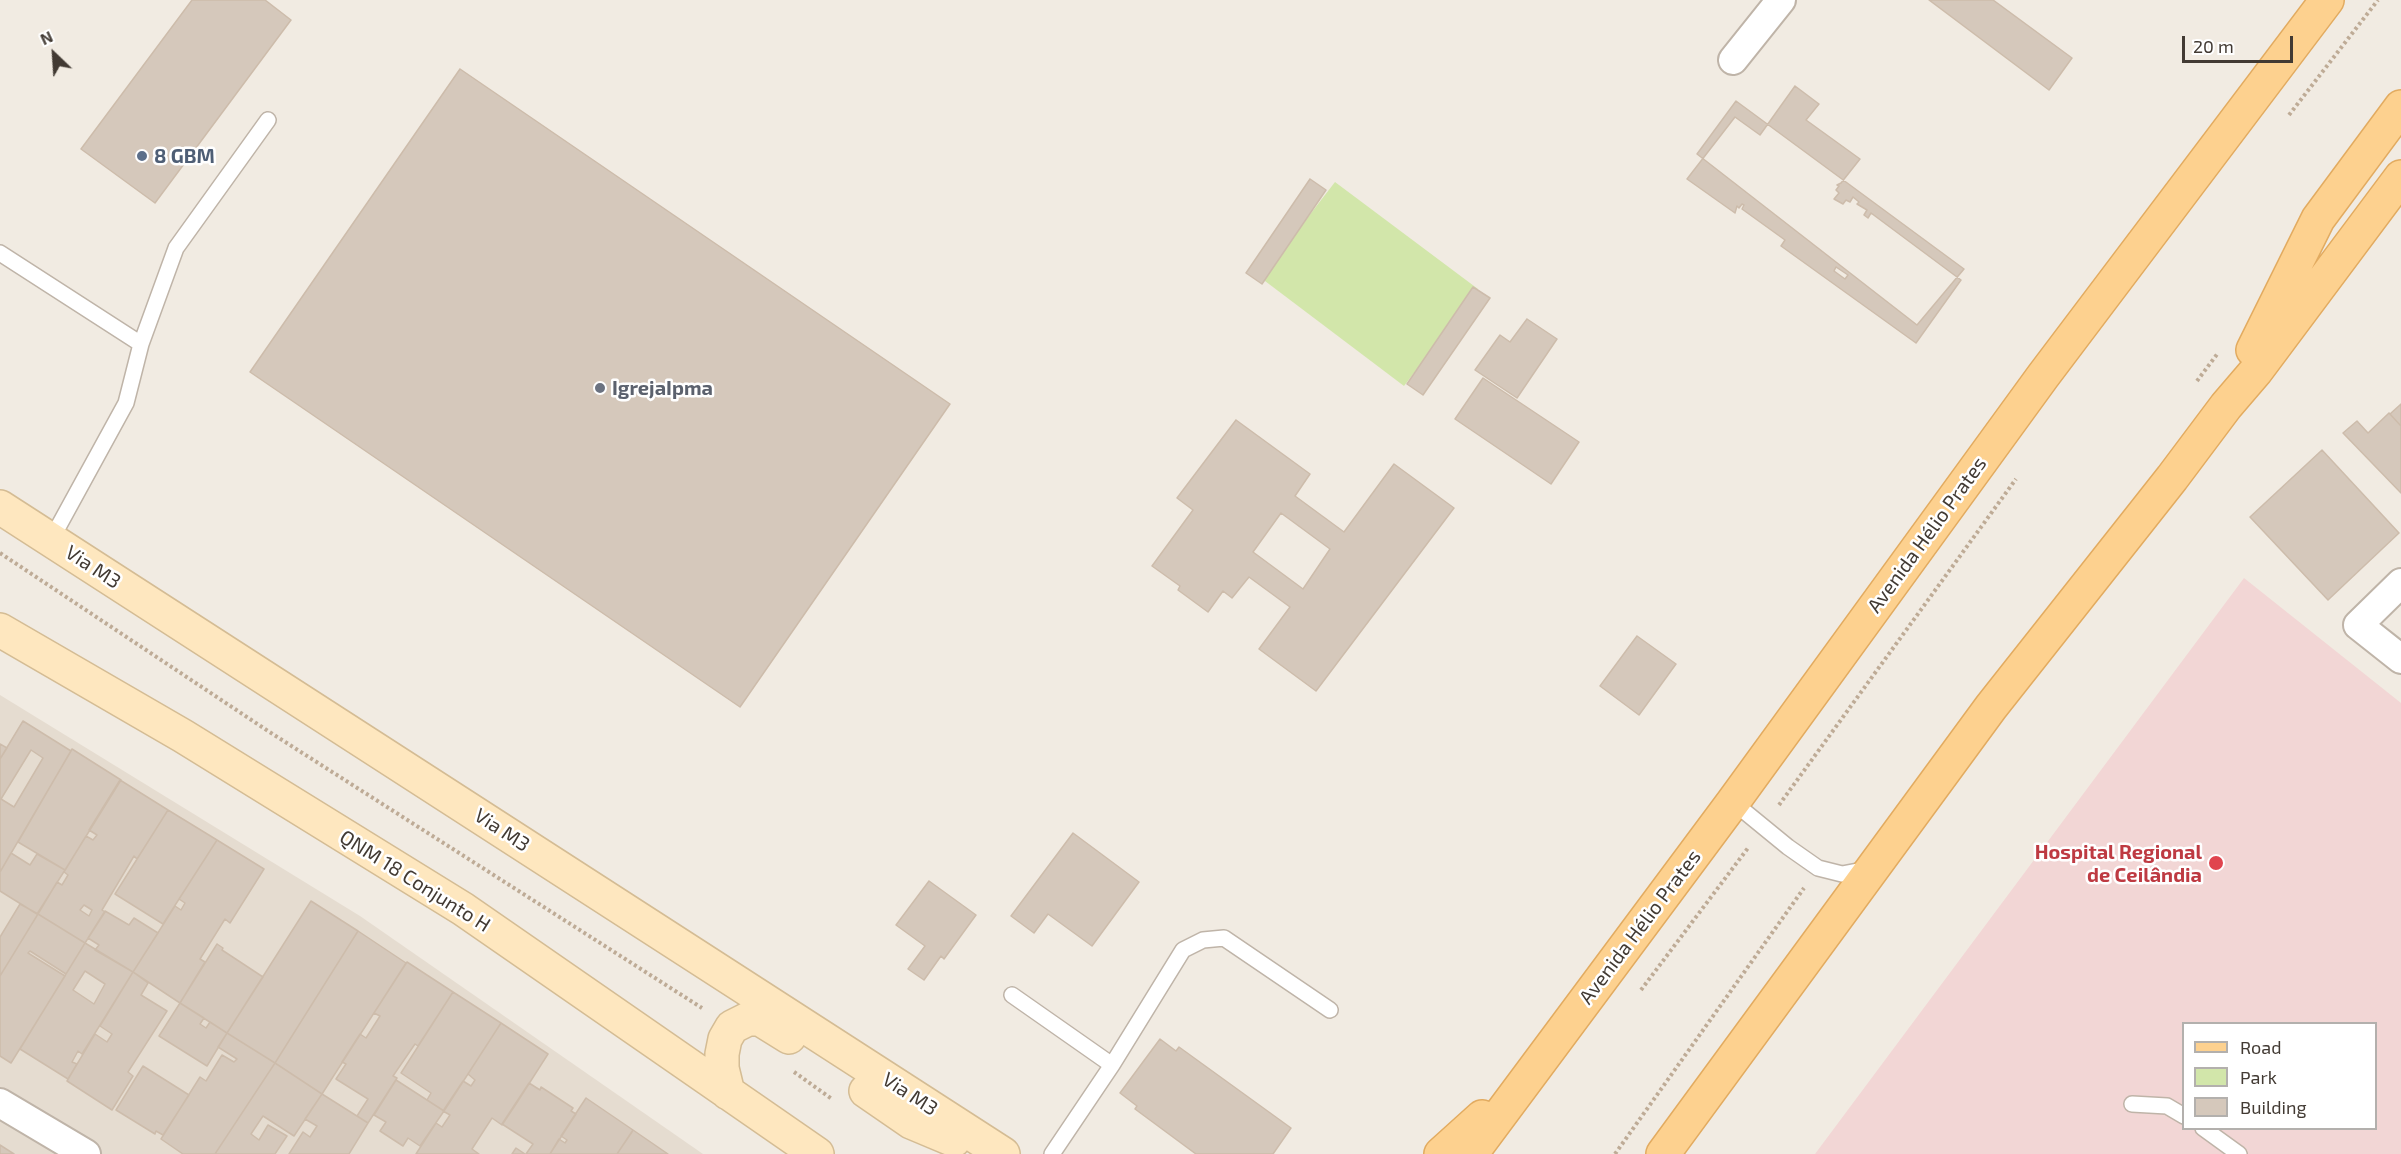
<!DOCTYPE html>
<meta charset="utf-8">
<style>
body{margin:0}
#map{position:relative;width:2401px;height:1154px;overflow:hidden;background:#f1ebe2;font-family:"Exo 2",sans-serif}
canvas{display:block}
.legend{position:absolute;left:2182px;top:1022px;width:195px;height:108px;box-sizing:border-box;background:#fff;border:2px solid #b3b0ad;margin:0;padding:8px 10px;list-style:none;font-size:18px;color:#423a33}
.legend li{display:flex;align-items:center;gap:12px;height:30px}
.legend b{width:30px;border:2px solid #b3b0ad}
.north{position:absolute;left:24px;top:24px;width:60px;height:60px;-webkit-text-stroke:4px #fff;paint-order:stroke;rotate:335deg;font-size:16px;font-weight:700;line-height:24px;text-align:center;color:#423a33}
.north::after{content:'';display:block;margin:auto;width:21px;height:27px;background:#423a33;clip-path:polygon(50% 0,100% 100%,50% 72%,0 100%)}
.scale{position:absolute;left:2182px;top:36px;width:111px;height:27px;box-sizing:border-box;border:3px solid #423a33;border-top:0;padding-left:8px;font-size:18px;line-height:21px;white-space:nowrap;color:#423a33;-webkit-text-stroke:4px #fff;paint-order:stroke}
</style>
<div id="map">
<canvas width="2401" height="1154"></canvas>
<ul class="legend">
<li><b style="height:8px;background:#fdd18f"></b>Road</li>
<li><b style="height:16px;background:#d2e6aa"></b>Park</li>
<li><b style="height:16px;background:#d5c8bb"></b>Building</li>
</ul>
<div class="north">N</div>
<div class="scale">20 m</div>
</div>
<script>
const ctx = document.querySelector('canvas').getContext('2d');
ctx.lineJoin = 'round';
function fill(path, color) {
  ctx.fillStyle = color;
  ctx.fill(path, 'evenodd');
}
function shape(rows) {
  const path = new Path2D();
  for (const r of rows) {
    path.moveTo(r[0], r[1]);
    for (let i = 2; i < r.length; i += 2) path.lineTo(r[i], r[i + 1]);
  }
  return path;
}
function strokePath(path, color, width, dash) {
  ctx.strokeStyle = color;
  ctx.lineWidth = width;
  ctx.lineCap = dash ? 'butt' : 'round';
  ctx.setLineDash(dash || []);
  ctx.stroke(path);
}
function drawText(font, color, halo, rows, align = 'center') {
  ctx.font = font + ' "Exo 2",sans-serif';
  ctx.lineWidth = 5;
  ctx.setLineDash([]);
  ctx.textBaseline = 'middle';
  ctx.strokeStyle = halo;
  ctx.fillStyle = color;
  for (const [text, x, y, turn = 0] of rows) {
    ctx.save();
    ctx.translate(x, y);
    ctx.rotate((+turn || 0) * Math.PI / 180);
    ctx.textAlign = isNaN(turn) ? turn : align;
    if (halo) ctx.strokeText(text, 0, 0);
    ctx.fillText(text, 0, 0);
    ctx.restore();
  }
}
fill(shape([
 [0,695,360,916,703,1154,0,1154]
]), '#e5dcd0');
fill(shape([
 [2244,578,2401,703,2401,1154,1815,1154],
 [2184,1024,2376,1024,2376,1128,2184,1128]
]), '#f2d6d5');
fill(shape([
 [1335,182,1478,289,1404,386,1261,278]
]), '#d2e6aa');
const building = shape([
 [192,0,265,0,291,20,155,203,81,149,192,0],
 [1929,0,1993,0,2072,58,2049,90,1929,0],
 [460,69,950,404,740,707,250,372,460,69],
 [1795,86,1819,104,1806,120,1860,159,1841,183,1837,185,1839,186,1836,190,1839,193,1834,199,1843,204,1846,200,1850,202,1853,197,1859,202,1857,204,1867,210,1864,215,1868,218,1871,213,1961,280,1916,343,1781,246,1785,240,1742,209,1744,205,1742,204,1739,208,1737,206,1735,213,1687,179,1735,117,1760,135,1795,86],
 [1836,267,1848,275,1845,279,1834,271,1836,267],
 [1736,101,1964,269,1917,325,1697,154,1736,101],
 [1310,179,1326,190,1262,284,1246,273,1310,179],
 [1473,287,1490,298,1423,395,1407,384,1473,287],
 [1527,319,1557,339,1517,398,1475,370,1500,335,1510,342,1527,319],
 [1483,378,1579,442,1551,484,1455,419,1483,378],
 [2401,404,2401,426,2390,414,2401,404],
 [2389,413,2401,426,2401,493,2343,433,2357,421,2368,433,2389,413],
 [1236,420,1310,474,1295,496,1344,532,1394,464,1454,508,1316,691,1259,649,1290,607,1249,577,1232,598,1223,591,1208,612,1178,590,1180,586,1152,566,1193,510,1177,498,1236,420],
 [1281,513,1330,549,1303,589,1253,552,1281,513],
 [2322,450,2399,533,2328,600,2250,517,2322,450],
 [1637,636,1676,664,1639,715,1600,686,1637,636],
 [23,721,71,751,0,872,0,759,23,721],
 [31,750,43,758,14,807,1,799,31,750],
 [0,744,7,748,0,759,0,744],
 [72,749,121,780,65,870,18,842,72,749],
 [120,780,168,810,137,859,134,856,102,910,105,912,85,943,38,914,57,882,62,885,68,875,64,872,86,836,93,840,97,835,89,830,120,780],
 [84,905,92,910,89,916,80,910,84,905],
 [168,810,217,840,163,924,115,894,168,810],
 [1073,833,1139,882,1092,946,1048,914,1034,933,1011,916,1073,833],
 [217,840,264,869,230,923,225,919,200,959,205,962,180,1003,133,972,175,906,181,910,185,903,179,899,217,840],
 [11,853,30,865,37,854,65,870,37,914,0,891,0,872,11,853],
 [929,881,976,915,944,959,941,956,924,980,908,969,925,946,896,925,929,881],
 [311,901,358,931,275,1063,227,1033,311,901],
 [20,904,38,914,0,976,0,937,20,904],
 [105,911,129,925,134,918,158,933,133,972,95,950,99,945,88,938,105,911],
 [38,914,85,943,66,974,30,951,28,953,65,976,11,1063,0,1056,0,976,38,914],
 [358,931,406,963,322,1094,275,1063,358,931],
 [85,943,133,972,82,1054,78,1051,72,1062,77,1064,68,1079,20,1049,85,943],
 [85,971,105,984,94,1004,73,990,85,971],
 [217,944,223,948,222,950,263,977,227,1033,180,1003,217,944],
 [407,962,453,992,418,1046,415,1044,393,1076,397,1078,368,1123,357,1116,368,1099,336,1079,346,1064,342,1062,360,1034,366,1038,380,1016,374,1013,407,962],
 [133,972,148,983,141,995,167,1011,128,1072,133,1076,112,1110,67,1081,95,1034,107,1042,112,1034,100,1026,133,972],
 [453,992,501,1023,444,1111,427,1100,431,1093,401,1073,453,992],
 [180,1003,204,1018,200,1024,206,1028,210,1022,227,1033,207,1066,159,1036,180,1003],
 [501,1023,548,1054,516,1104,502,1125,492,1118,472,1149,479,1154,416,1154,436,1123,442,1127,450,1115,443,1111,463,1081,471,1086,475,1080,468,1074,501,1023],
 [227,1033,275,1063,215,1154,183,1154,161,1139,200,1077,206,1081,222,1055,234,1062,237,1059,218,1047,227,1033],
 [1160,1039,1176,1051,1179,1047,1291,1128,1273,1154,1196,1154,1135,1109,1137,1106,1120,1093,1160,1039],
 [275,1063,322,1094,294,1136,263,1116,251,1134,259,1140,268,1125,287,1136,275,1154,215,1154,275,1063],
 [143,1066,189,1095,163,1135,156,1131,155,1134,116,1110,143,1066],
 [396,1080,444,1111,420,1146,408,1138,403,1146,380,1131,386,1122,374,1115,396,1080],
 [529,1083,540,1090,541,1087,573,1108,571,1111,576,1114,550,1154,526,1154,533,1144,502,1124,529,1083],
 [322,1094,368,1123,349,1154,289,1154,303,1132,310,1137,317,1126,305,1119,322,1094],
 [586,1098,633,1130,632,1132,617,1154,550,1154,559,1139,565,1143,567,1140,561,1136,586,1098],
 [633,1130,668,1154,617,1154,633,1130],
 [0,1145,14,1154,0,1154,0,1145],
 [516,1148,525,1154,512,1154,516,1148]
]);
fill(building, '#d5c8bb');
strokePath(building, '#cdbcab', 1.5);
const service = shape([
 [0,253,141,344],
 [51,540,126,403,141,344,176,248,268,120],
 [1733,802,1788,847,1818,868,1842,874,1868,869],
 [1012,995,1112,1065,1052,1154],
 [1112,1065,1183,950,1203,940,1224,938,1330,1010],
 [2132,1104,2167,1106,2184,1116],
 [2203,1128,2239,1154]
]);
const minor = shape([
 [1733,60,1781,0],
 [2401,583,2358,625,2401,659],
 [0,1103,86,1154]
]);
const secondary = shape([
 [0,507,1003,1154],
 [0,630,183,736,463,909,817,1154],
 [866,1091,911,1122,954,1140],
 [728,1093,722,1068,722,1054,725,1039,732,1027,748,1019,760,1019,789,1037]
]);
const primary = shape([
 [2253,350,2318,219,2401,107],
 [1441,1154,1482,1117],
 [1471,1154,1733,802,2043,376,2327,0],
 [1663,1154,1991,707,2172,478,2226,406,2256,371,2401,177]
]);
strokePath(service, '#bfb4a8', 18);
strokePath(minor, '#bfb4a8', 32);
strokePath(secondary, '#d4bc94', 36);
strokePath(primary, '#e2ab60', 36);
strokePath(shape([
 [2289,115,2378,0],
 [2197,381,2218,353],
 [0,553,268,731,702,1008],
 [1779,805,2016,479],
 [1641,990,1748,848],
 [794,1072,832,1099],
 [1615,1154,1804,888]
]), '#beab96', 4, [3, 3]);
strokePath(service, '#fff', 15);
strokePath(minor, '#fff', 28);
strokePath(secondary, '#fee7bf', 33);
strokePath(primary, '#fdd18f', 33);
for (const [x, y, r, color] of [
 [142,156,6,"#5c6f8a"],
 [600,388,6,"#6b7280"],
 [2216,863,8,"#e0444e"]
]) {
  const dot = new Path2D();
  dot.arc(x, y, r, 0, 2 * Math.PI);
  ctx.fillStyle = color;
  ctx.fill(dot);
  strokePath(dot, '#fff', 2);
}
drawText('bold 20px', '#4e5e75', '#fff', [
 ["8 GBM",154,156]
], 'left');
drawText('bold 20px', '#5b616d', '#fff', [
 ["IgrejaIpma",612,388]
], 'left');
drawText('20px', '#423a33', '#fff', [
 ["Avenida Hélio Prates",1927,535,-54],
 ["Via M3",93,567,33],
 ["Via M3",502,830,33],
 ["QNM 18 Conjunto H",415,881,32],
 ["Avenida Hélio Prates",1640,927,-53],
 ["Via M3",910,1094,33]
]);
drawText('bold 20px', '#be3a42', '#fff', [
 ["Hospital Regional",2202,852],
 ["de Ceilândia",2202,875]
], 'right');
</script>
